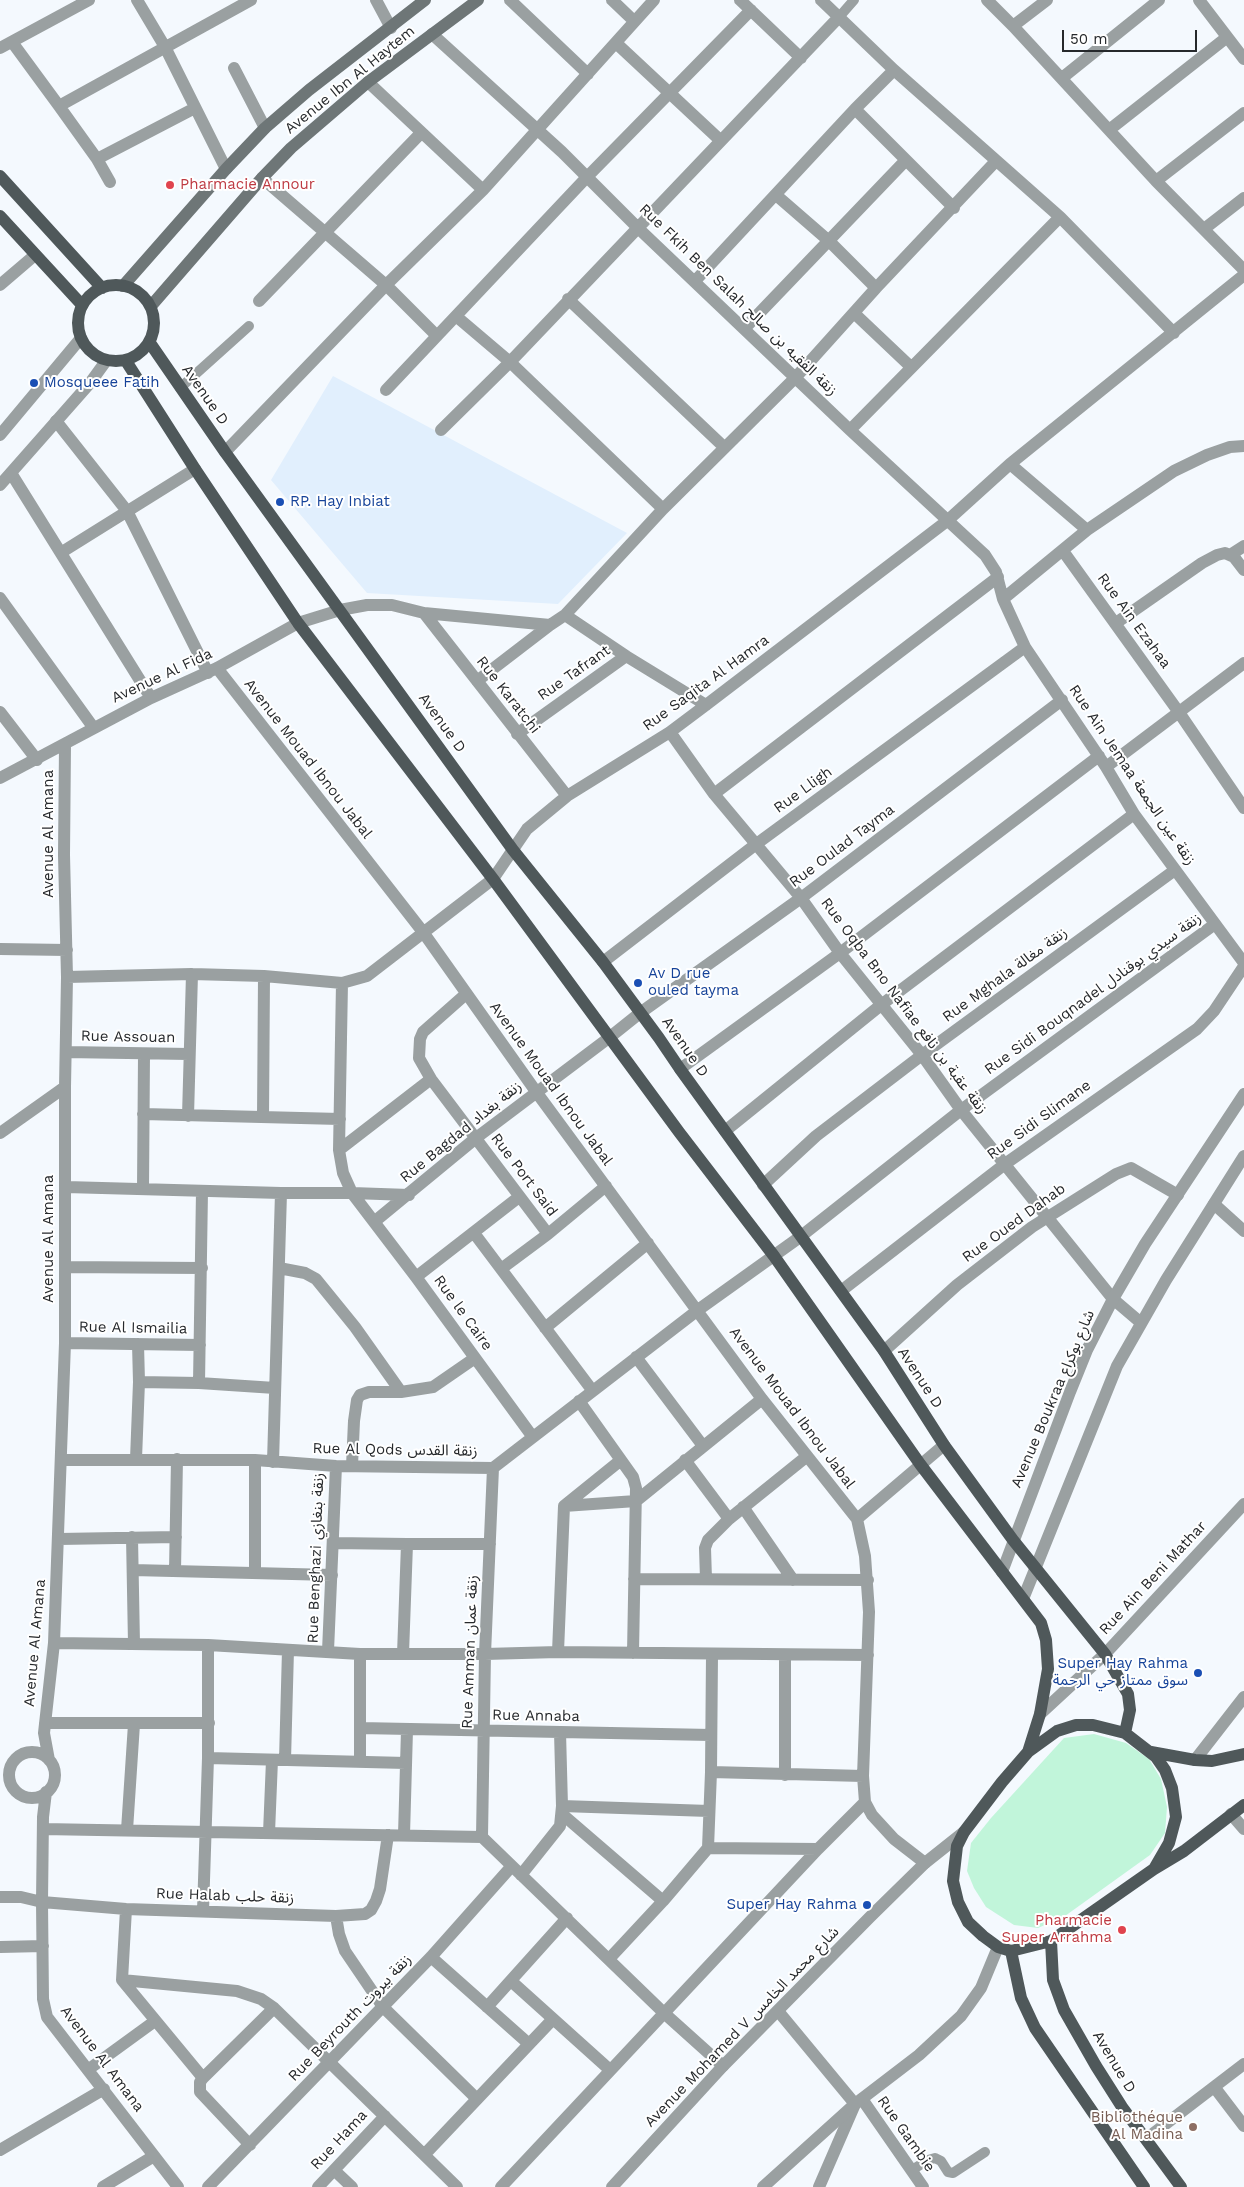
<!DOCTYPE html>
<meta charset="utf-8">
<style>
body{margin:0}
#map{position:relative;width:1244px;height:2187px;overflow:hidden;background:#f4f9fe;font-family:"Work Sans",sans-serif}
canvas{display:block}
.scale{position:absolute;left:1062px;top:30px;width:135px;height:22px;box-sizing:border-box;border:2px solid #26292c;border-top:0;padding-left:6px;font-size:15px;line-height:18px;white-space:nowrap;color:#26292c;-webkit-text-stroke:4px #fff;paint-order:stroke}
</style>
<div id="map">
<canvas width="1244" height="2187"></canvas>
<div class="scale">50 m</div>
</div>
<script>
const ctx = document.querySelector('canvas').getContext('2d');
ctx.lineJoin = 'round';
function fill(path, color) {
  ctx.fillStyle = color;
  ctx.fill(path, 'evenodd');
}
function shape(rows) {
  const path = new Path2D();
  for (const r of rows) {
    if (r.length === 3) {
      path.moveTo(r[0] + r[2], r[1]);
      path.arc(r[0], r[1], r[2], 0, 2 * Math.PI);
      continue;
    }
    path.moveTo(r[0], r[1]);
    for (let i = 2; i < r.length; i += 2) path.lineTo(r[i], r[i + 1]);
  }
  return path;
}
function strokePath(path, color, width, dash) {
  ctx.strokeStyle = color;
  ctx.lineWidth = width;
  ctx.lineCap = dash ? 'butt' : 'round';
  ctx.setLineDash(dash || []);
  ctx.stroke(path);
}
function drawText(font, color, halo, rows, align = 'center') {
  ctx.font = font + ' "Work Sans","Noto Sans Arabic",sans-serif';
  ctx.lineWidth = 4;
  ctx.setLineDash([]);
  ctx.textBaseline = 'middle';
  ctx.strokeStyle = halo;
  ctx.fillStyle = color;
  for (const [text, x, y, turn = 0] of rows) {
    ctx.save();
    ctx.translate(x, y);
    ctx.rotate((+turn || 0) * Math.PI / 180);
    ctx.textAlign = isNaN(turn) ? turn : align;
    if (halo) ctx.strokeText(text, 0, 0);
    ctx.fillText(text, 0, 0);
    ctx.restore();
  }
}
fill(shape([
 [333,376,627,533,558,604,367,593,271,480]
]), '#e1effd');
fill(shape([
 [1094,1734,1126,1743,1149,1759,1161,1779,1167,1807,1165,1833,1150,1855,1065,1916,1038,1928,1014,1925,986,1907,974,1888,967,1871,971,1843,991,1818,1064,1738]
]), '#c1f5da');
strokePath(shape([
 [840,16,854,0],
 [180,388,249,326],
 [912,2170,928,2160,935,2158,941,2161,948,2172,953,2173,985,2152]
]), '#9aa0a1', 10);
strokePath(shape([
 [137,0,165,47,226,169],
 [376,0,391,28],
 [510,0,588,74],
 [612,0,634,21],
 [740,0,801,58],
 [821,0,894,70,1060,217,1174,333],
 [987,0,1013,26,1156,181,1244,270],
 [1199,0,1244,59],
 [1013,26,1047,0],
 [432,34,562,152,638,228,850,430,985,555,996,572,1003,599,1025,647,1106,767,1134,814,1244,963],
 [12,42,59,106,97,159,110,182],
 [616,43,721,141],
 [0,48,89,0],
 [234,68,265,128],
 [1062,78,1159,0],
 [368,82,483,190],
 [59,106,251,0],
 [855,109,954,208],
 [1109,130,1226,38],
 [97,159,195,108],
 [262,178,386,285,437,336],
 [1156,181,1244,113],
 [776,195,829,241,876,288],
 [1204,229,1244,198],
 [695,281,855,109,894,70],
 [0,285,35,255],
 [568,299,724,447],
 [259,301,421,133],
 [854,313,911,367],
 [457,317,510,362,663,509],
 [745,328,906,160],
 [386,390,587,177,751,10],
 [56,421,127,511,208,673],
 [441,430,510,362,840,16],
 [850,430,1060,217],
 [225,452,386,285,483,190,654,0],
 [1010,464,1087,530],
 [11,473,151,698],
 [1063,551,1178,711,1244,808],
 [62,552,195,469],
 [1230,555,1244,546],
 [0,598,93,727],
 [1003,599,1087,530,1174,471,1207,455,1230,447,1244,446],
 [424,613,567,796],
 [565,615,626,656,706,705],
 [1116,623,1202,563,1217,555,1225,553,1234,557,1244,570],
 [217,668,423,932,537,1093,762,1399,857,1519,865,1556,869,1612,863,1776,865,1802,872,1815,894,1839,925,1863],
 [477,681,550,625],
 [0,712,37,760],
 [670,732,714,794,801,898,840,953,922,1055,961,1110,1113,1299,1140,1322],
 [517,734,626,656],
 [1106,767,1244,663],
 [0,778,151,698,217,668,298,623,340,610,367,605,392,605,424,613,550,625,565,615,663,509,796,377,876,288,996,161],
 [714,794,998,577],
 [0,949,67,950],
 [603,962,755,845,1025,647],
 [67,977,192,974,264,976,342,983,367,976,493,879,527,829,567,796,670,732,706,705,947,521,1010,464,1244,275],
 [342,983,339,1150,343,1173,352,1193,409,1195],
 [466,994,423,1032,420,1039,419,1058,431,1079,548,1234],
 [66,1052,189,1054],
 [680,1069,840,953,1099,756],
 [143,1114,340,1119],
 [188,1116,192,974],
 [263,1117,264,976],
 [725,1131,881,1005,1134,814],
 [0,1133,65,1087],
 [339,1150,431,1079],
 [763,1185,816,1136,922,1055,1175,870],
 [66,1187,281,1193,352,1193,416,1277,532,1436],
 [143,1188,144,1055],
 [1214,1204,1244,1231],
 [374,1222,476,1138,610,1037,640,1013,801,898,1062,700],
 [474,1233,592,1390],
 [65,1267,202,1268],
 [279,1268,305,1273,316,1279,355,1327,401,1392],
 [501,1269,548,1234,606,1186],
 [416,1277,519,1197],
 [841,1291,1005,1164,1197,1029,1214,1011,1244,966],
 [545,1328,648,1243],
 [65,1343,200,1345],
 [138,1344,139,1382],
 [884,1351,957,1285,1032,1227,1116,1174,1131,1168,1178,1195],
 [636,1357,703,1446],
 [199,1383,275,1388],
 [579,1401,633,1477,636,1488,633,1653],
 [136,1459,139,1382,199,1383,202,1191],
 [61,1460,255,1460,336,1466,493,1468,698,1310,800,1237,961,1110,1215,924],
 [255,1460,255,1572],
 [685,1460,729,1519],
 [273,1462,281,1193],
 [352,1466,354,1421,357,1400,360,1395,369,1392,401,1392,433,1387,475,1358],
 [564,1506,636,1501,762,1399],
 [743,1507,793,1580],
 [857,1519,944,1445],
 [132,1537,134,1644],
 [59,1539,176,1537],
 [333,1543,407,1544],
 [133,1570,332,1575],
 [175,1571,177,1459],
 [634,1579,868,1580],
 [706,1579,705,1548,708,1540,729,1519,806,1457],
 [54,1643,208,1645,360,1654,485,1654,558,1652,868,1655],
 [328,1651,336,1466],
 [558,1652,564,1506,621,1460],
 [403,1654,407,1544,490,1544],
 [785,1655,785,1775],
 [1040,1714,1105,1654,1244,1504],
 [45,1723,209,1723],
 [360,1728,711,1735],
 [32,1775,23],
 [208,1758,406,1763],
 [49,1760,44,1733,54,1643,65,1343,65,1087,67,977,64,855,65,745],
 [285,1760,288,1650],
 [360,1761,360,1654],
 [711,1772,863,1776],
 [46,1792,43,1817,42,1902,43,1999,47,2017,178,2187],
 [562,1806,709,1811],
 [562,1814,663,1901],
 [1231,1814,1244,1829],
 [43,1829,482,1837,664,2013,723,2066],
 [127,1830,134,1724],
 [269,1833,272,1760],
 [404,1835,407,1730],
 [482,1837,485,1654,493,1468],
 [708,1848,818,1849],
 [521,1875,560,1826,562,1806,560,1732],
 [0,1897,21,1897,42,1902,126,1909,336,1916,365,1914,371,1910,376,1901,380,1889,388,1835],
 [126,1909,122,1980,203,2078,200,2082,200,2092,250,2145],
 [203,1911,208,1758,208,1645],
 [336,1916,339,1934,345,1951,383,2007,477,2099],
 [0,1947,43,1946],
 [431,1957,529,2044],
 [609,1959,663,1901,708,1848,711,1772,712,1655],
 [122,1980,237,1991,261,1999,274,2008,457,2187],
 [511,1981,610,2070],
 [487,2007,567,1918],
 [778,2011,855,2104,819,2187],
 [89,2069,155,2021],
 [203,2078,274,2008],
 [1215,2088,1244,2126],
 [862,2099,923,2187],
 [1146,2139,1244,2064],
 [0,2150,104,2089],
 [425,2154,553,2019],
 [334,2170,352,2187],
 [103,2187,154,2156],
 [208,2187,431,1957,511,1867],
 [318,2187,385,2116],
 [501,2187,818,1849,865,1802]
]), '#9aa0a1', 12);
strokePath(shape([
 [0,435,81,338],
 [0,485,90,383,106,361],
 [1002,1572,1070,1392,1087,1350,1113,1299,1145,1244,1244,1094],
 [1023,1599,1117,1366,1166,1280,1244,1156],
 [1195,1760,1244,1697],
 [612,2187,723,2066,870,1917,925,1863,964,1832],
 [763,2187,855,2104,919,2055,961,2016,981,1988,998,1947]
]), '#9aa0a1', 12);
strokePath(shape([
 [123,286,226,169,265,128,309,90,425,0],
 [151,306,262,178,291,148,368,82,478,0]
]), '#6e7677', 12);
strokePath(shape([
 [0,176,102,288],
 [0,216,82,305],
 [116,323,38],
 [150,343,225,452,513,850,603,962,659,1038,680,1069,884,1351,944,1445,1013,1540,1105,1654,1128,1694,1130,1710,1125,1733],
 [126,361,195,469,298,623,493,879,679,1132,774,1256,920,1464,1041,1623,1046,1640,1048,1669,1040,1714,1028,1752],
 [1151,1752,1195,1760,1212,1761,1244,1754],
 [1154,1869,1169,1843,1176,1817,1172,1788,1165,1770,1156,1757,1125,1733,1093,1725,1076,1725,1057,1731,1028,1752,1002,1782,964,1832,957,1846,953,1881,958,1902,968,1922,983,1936,998,1947,1011,1951,1051,1941,1154,1869,1184,1851,1244,1805],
 [1051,1941,1053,1980,1064,2010,1096,2066,1122,2107,1181,2187],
 [1011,1951,1021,1998,1035,2028,1144,2187]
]), '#4f585a', 12);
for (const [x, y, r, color] of [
 [170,185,5,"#e0444e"],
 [34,383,5,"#1a4fb4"],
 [280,502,5,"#1a4fb4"],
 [638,983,5,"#1a4fb4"],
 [1198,1673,5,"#1a4fb4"],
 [867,1905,5,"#1a4fb4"],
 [1122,1930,5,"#e0444e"],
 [1193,2127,5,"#8d6e63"]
]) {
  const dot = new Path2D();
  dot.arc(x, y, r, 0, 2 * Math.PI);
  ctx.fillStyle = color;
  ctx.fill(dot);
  strokePath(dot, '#fff', 2);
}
drawText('15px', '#26292c', '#fff', [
 ["Avenue Ibn Al Haytem",350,80,-39],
 ["Rue Fkih Ben Salah زنقة الفقيه بن صالح",738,300,44],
 ["Avenue D",205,395,55],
 ["Rue Ain Ezahaa",1134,621,54],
 ["Rue Tafrant",574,673,-35],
 ["Avenue Al Fida",162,676,-25],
 ["Rue Saqita Al Hamra",706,683,-36],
 ["Rue Karatchi",508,695,52],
 ["Avenue D",442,723,54],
 ["Avenue Mouad Ibnou Jabal",308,759,52],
 ["Rue Ain Jemaa زنقة عين الجمعة",1132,775,56],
 ["Rue Lligh",803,790,-36],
 ["Avenue Al Amana",49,834,-90],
 ["Rue Oulad Tayma",842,846,-37],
 ["Rue Mghala زنقة مغالة",1005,975,-36],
 ["Rue Sidi Bouqnadel زنقة سيدي بوقنادل",1093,994,-36],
 ["Rue Oqba Bno Nafiae زنقة عقبة بن نافع",904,1006,53],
 ["Rue Assouan",128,1037,1],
 ["Avenue D",685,1047,55],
 ["Avenue Mouad Ibnou Jabal",551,1084,54],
 ["Rue Sidi Slimane",1039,1120,-36],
 ["Rue Bagdad زنقة بغداد",461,1132,-39],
 ["Rue Port Said",524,1175,53],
 ["Rue Oued Dahab",1014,1223,-36],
 ["Avenue Al Amana",49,1239,-90],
 ["Rue le Caire",463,1313,54],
 ["Rue Al Ismailia",133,1328,1],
 ["Avenue D",920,1378,57],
 ["Avenue Boukraa شارع بوكراع",1053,1399,-67],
 ["Avenue Mouad Ibnou Jabal",792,1408,53],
 ["Rue Al Qods زنقة القدس",395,1450,1],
 ["Rue Benghazi زنقة بنغازي",316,1558,-88],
 ["Rue Ain Beni Mathar",1153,1578,-47],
 ["Avenue Al Amana",35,1643,-85],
 ["Rue Amman زنقة عمان",470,1652,-88],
 ["Rue Annaba",536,1716,1],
 ["Rue Halab زنقة حلب",225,1896,2],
 ["Rue Beyrouth زنقة بيروت",350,2018,-46],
 ["Avenue Mohamed V شارع محمد الخامس",742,2027,-46],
 ["Avenue Al Amana",102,2059,53],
 ["Avenue D",1114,2062,59],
 ["Rue Gambie",906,2134,55],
 ["Rue Hama",339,2140,-47]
]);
drawText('15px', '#be3a42', '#fff', [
 ["Pharmacie Annour",180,185],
 ["Pharmacie",1112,1921,"right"],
 ["Super Arrahma",1112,1938,"right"]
], 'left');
drawText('15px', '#164399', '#fff', [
 ["Mosqueee Fatih",44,383],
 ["RP. Hay Inbiat",290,502],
 ["Av D rue",648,974],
 ["ouled tayma",648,991],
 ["Super Hay Rahma",1188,1664,"right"],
 ["سوق ممتاز حي الرحمة",1188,1681,"right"],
 ["Super Hay Rahma",857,1905,"right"]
], 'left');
drawText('15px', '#785e54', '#fff', [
 ["Bibliothéque",1183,2118],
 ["Al Madina",1183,2135]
], 'right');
</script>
